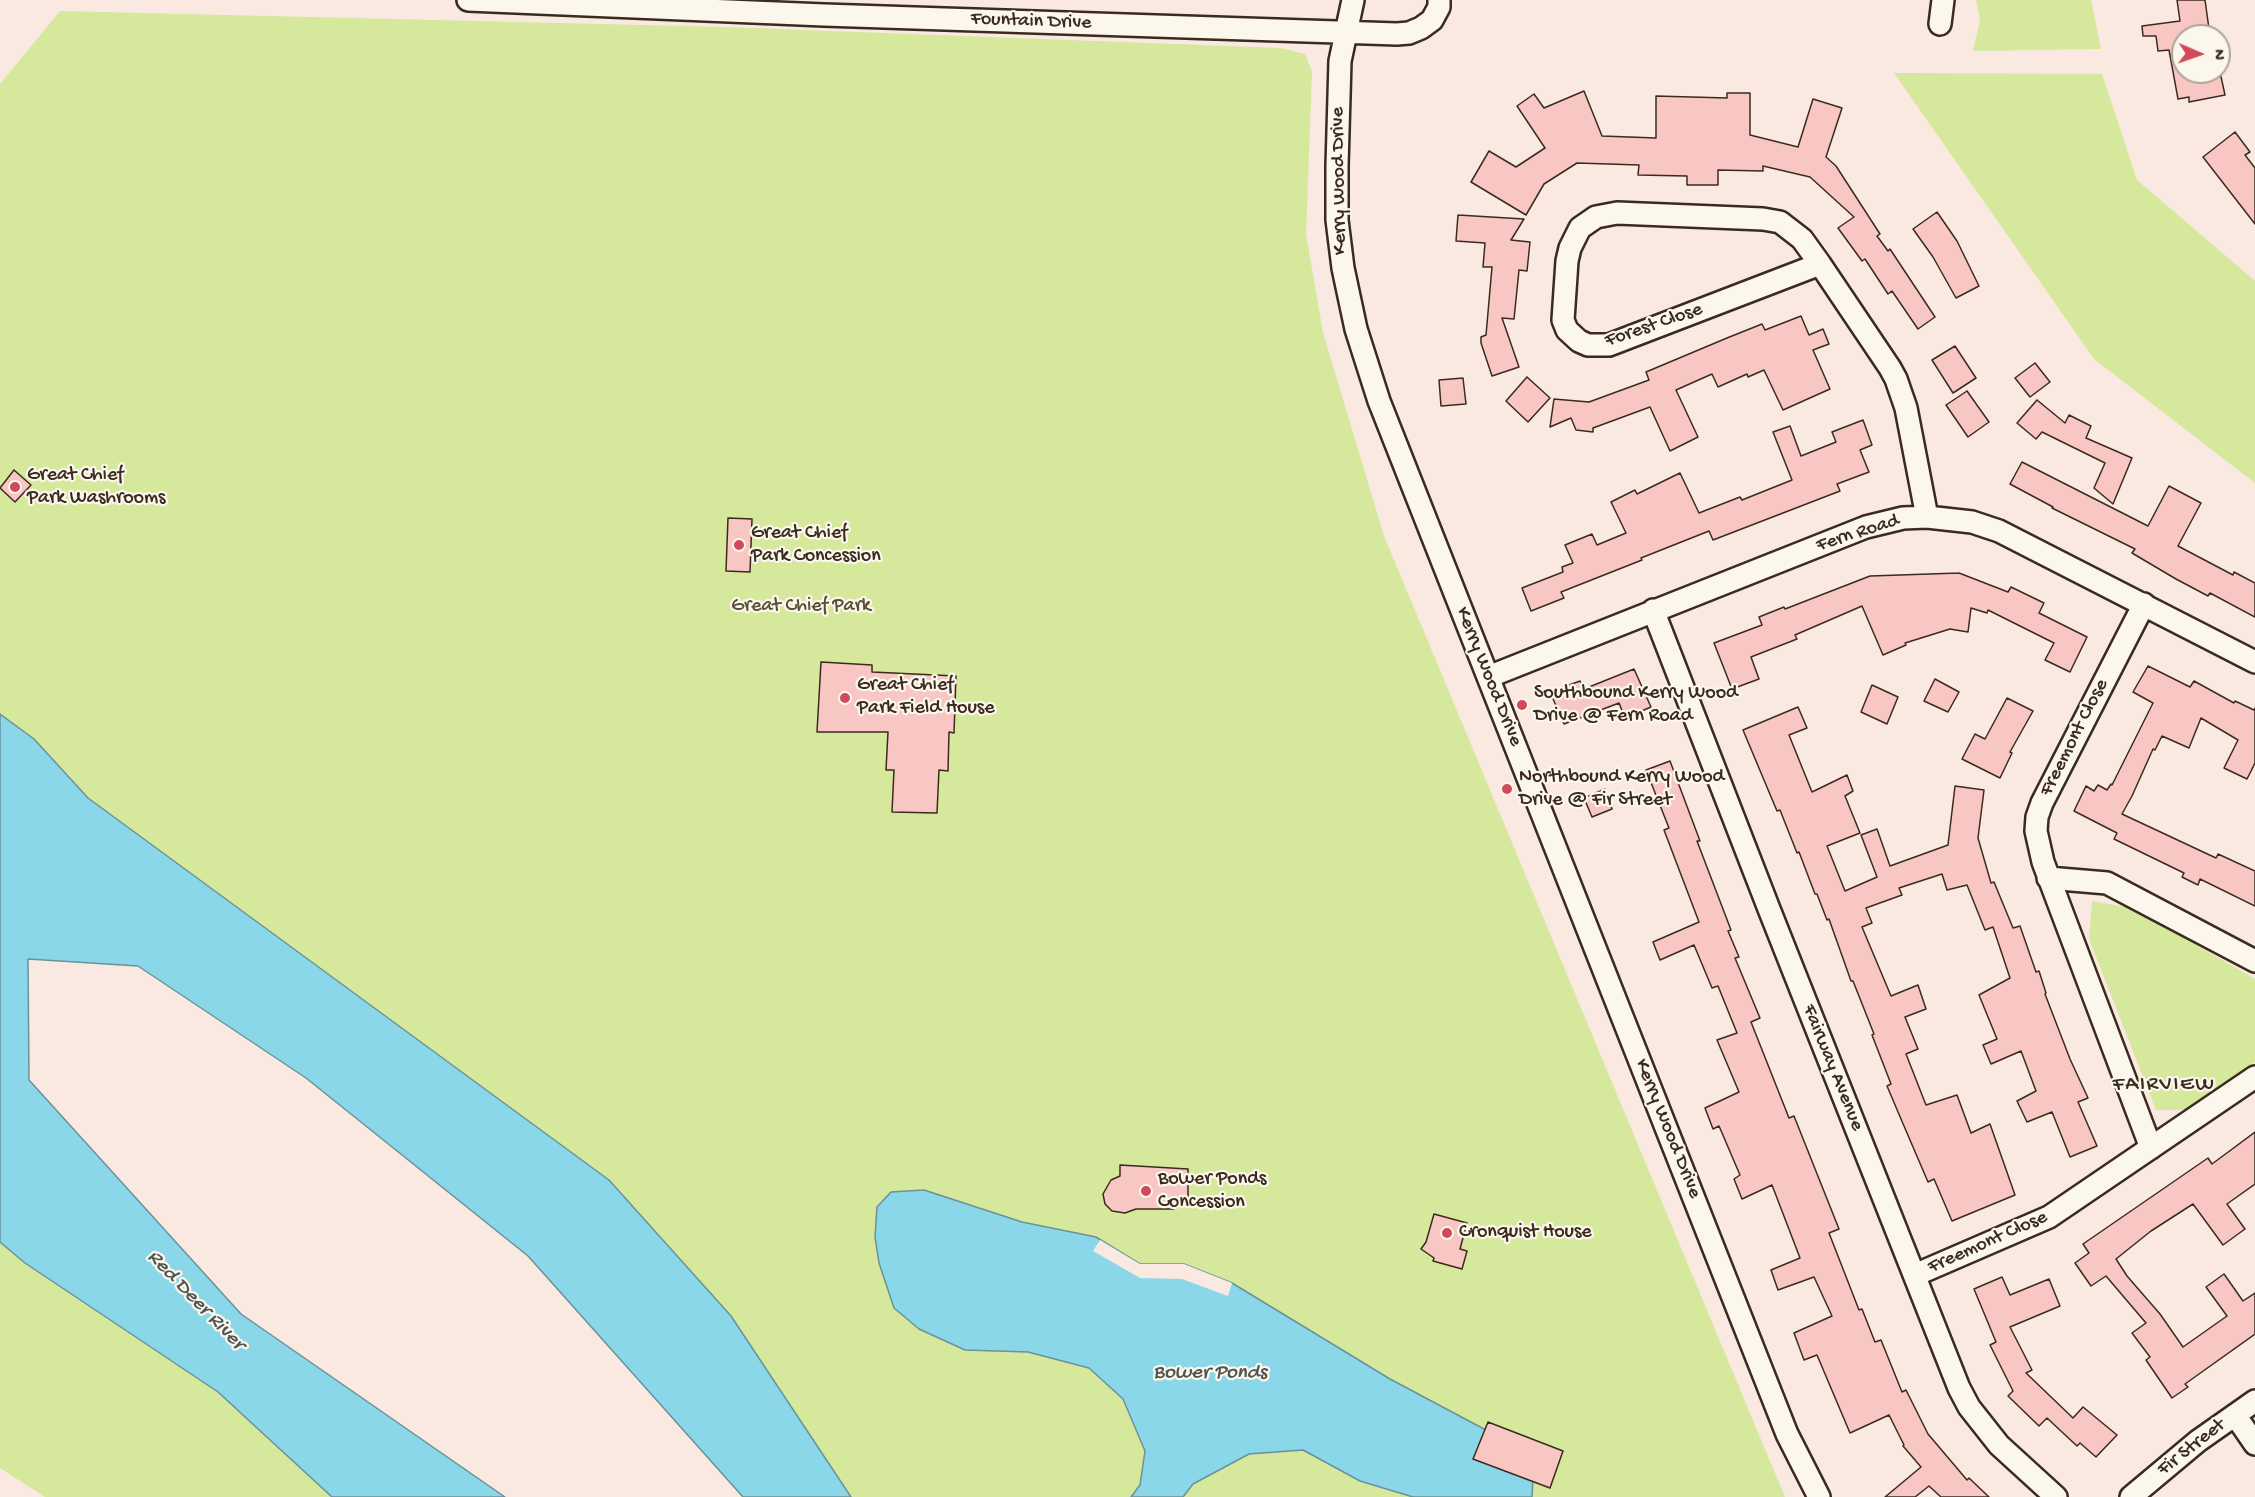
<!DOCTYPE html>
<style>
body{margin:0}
#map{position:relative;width:2255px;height:1497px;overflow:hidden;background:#fae9e0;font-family:"Gochi Hand",sans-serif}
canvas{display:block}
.north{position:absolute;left:2171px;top:24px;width:60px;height:60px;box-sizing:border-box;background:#fbf7ec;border:2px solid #aea59a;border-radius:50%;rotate:92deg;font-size:16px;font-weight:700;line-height:24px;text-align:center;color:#3b2a1e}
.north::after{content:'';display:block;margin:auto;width:21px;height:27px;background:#d1495b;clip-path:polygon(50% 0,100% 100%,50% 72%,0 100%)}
</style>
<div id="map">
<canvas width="2255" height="1497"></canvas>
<div class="north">N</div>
</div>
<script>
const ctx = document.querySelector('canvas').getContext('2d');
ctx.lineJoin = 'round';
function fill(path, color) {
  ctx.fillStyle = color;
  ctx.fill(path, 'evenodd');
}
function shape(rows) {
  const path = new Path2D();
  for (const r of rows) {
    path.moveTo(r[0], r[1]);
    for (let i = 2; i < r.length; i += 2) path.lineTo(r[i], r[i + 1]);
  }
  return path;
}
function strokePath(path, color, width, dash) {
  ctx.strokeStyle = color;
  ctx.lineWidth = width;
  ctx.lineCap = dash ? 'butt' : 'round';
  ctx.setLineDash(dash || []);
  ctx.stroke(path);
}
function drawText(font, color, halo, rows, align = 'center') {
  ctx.font = font + ' "Gochi Hand",sans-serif';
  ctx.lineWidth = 4.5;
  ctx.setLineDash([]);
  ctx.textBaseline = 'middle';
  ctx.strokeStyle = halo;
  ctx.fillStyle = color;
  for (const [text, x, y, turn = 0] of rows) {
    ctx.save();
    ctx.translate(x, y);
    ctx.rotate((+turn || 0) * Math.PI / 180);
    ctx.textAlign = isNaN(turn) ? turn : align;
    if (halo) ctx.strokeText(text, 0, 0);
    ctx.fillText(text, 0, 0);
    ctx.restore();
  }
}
fill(shape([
 [1976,0,2091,0,2101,49,1973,51,1980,20],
 [60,11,725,27,1281,48,1305,54,1312,72,1306,234,1323,333,1384,536,1785,1497,851,1497,731,1316,88,798,34,739,0,714,0,84],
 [1894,73,2102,74,2137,180,2255,281,2255,483,2094,359],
 [2092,901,2132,908,2255,979,2255,1062,2184,1110,2156,1110,2089,939],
 [0,1242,25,1263,218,1392,332,1497,45,1497,0,1468]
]), '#d5e89c');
const water = shape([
 [0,714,34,739,88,798,609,1180,731,1316,851,1497,743,1497,528,1256,306,1078,138,966,28,959,29,1080,241,1314,505,1497,332,1497,218,1392,25,1263,0,1242,0,714],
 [924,1190,1022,1222,1096,1237,1140,1264,1184,1264,1232,1283,1390,1379,1516,1446,1533,1477,1532,1497,1413,1497,1360,1481,1303,1450,1249,1454,1193,1484,1183,1497,1131,1497,1140,1485,1145,1451,1123,1399,1089,1368,1028,1352,965,1350,919,1329,894,1308,879,1263,875,1237,877,1207,891,1192,924,1190]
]);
fill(water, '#8ad7e9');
strokePath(water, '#6a9298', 1.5);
fill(shape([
 [1100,1240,1140,1264,1184,1264,1232,1283,1228,1296,1182,1279,1140,1278,1093,1251]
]), '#fae9e0');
const building = shape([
 [2177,0,2205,0,2210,36,2183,36,2183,72,2220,72,2225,95,2189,102,2189,97,2178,99,2169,50,2158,51,2156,36,2143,36,2142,26,2180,21,2177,0],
 [1584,91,1602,136,1656,138,1656,96,1727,98,1727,93,1750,93,1750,135,1798,147,1813,99,1842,108,1826,157,1836,166,1880,234,1877,236,1888,251,1890,249,1935,317,1918,329,1892,291,1888,294,1865,259,1862,261,1838,228,1854,217,1810,177,1763,166,1763,171,1718,170,1718,185,1687,185,1687,176,1638,175,1639,165,1577,163,1544,184,1526,215,1471,182,1489,151,1516,167,1545,148,1517,106,1534,94,1544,108,1584,91],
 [2235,132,2250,152,2245,155,2255,168,2255,224,2203,157,2235,132],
 [1937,212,1957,241,1979,286,1956,298,1933,257,1913,229,1937,212],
 [1458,215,1524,219,1511,240,1530,242,1527,271,1519,270,1514,319,1502,318,1519,367,1492,376,1481,343,1481,337,1486,335,1492,267,1483,267,1485,243,1456,241,1458,215],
 [1801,316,1809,335,1823,329,1829,344,1813,350,1830,389,1783,410,1764,370,1748,377,1747,374,1718,387,1712,374,1676,390,1698,437,1670,451,1650,407,1593,428,1593,432,1576,430,1571,418,1550,427,1554,399,1589,402,1649,380,1646,372,1727,338,1762,324,1765,330,1801,316],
 [1955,346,1976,378,1953,393,1932,360,1955,346],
 [2035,363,2050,382,2030,397,2015,378,2035,363],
 [1527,377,1550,398,1528,422,1506,401,1527,377],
 [1463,378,1466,404,1441,406,1439,380,1463,378],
 [1967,391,1989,422,1968,437,1946,405,1967,391],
 [2037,400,2065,423,2069,415,2091,426,2086,438,2132,458,2113,504,2094,488,2105,463,2042,432,2036,439,2017,423,2037,400],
 [1863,420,1872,445,1860,450,1869,472,1837,484,1840,491,1713,540,1709,531,1641,558,1642,560,1561,592,1564,598,1531,611,1522,588,1563,572,1562,567,1573,563,1565,545,1592,534,1597,545,1626,533,1611,502,1635,490,1637,494,1680,473,1699,513,1740,497,1742,500,1792,480,1773,432,1790,426,1801,456,1836,442,1832,432,1863,420],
 [2022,462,2148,526,2169,486,2201,503,2178,546,2233,575,2234,572,2255,583,2255,617,2210,593,2208,596,2176,579,2132,553,2135,549,2052,508,2053,507,2010,484,2022,462],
 [14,470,31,485,15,502,0,488,14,470],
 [728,518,752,519,750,572,726,571,728,518],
 [1959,573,2008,592,2011,587,2044,603,2039,613,2087,637,2070,672,2045,660,2054,643,1988,610,1987,613,1971,608,1968,632,1950,629,1905,643,1906,645,1883,655,1862,606,1795,635,1797,639,1751,657,1759,679,1732,689,1714,643,1762,625,1759,617,1784,607,1785,609,1870,576,1959,573],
 [821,662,872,665,872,672,956,676,954,733,949,732,948,771,939,770,937,813,892,812,894,770,886,770,888,732,817,732,821,662],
 [2148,666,2190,687,2194,681,2234,703,2235,701,2254,710,2255,708,2255,763,2247,779,2224,768,2238,740,2201,718,2189,748,2162,736,2155,750,2153,749,2132,796,2122,814,2216,858,2218,854,2255,871,2255,906,2200,879,2198,885,2182,877,2184,873,2114,839,2117,833,2074,811,2086,786,2094,791,2098,785,2107,790,2111,784,2112,785,2153,703,2133,692,2148,666],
 [1634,669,1651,707,1625,718,1619,703,1564,724,1550,692,1580,681,1584,689,1634,669],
 [1935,679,1959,692,1948,712,1924,701,1935,679],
 [1872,685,1898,697,1887,724,1861,712,1872,685],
 [2007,698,2033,711,2010,752,2012,753,2000,778,1962,759,1975,734,1985,739,2007,698],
 [1798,707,1807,728,1789,735,1812,792,1847,775,1853,791,1845,796,1860,833,1827,846,1845,891,1877,877,1861,835,1877,829,1890,866,1948,845,1955,786,1984,790,1978,838,1991,883,1994,882,2013,928,2020,926,2036,972,2039,971,2046,993,2045,994,2070,1059,2088,1098,2078,1102,2097,1146,2070,1157,2052,1112,2027,1122,2017,1101,2036,1091,2021,1051,1991,1064,1983,1045,1997,1039,1979,995,2010,978,1993,927,1985,930,1967,885,1947,890,1942,874,1899,888,1902,895,1866,908,1872,923,1862,927,1891,996,1918,985,1926,1009,1905,1017,1918,1049,1906,1054,1926,1105,1957,1095,1971,1133,1990,1124,2015,1195,1952,1221,1934,1179,1928,1182,1901,1119,1887,1086,1891,1084,1872,1035,1874,1034,1853,981,1851,981,1829,919,1827,920,1817,894,1815,894,1799,852,1797,853,1780,810,1777,811,1743,730,1798,707],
 [1670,761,1700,841,1697,841,1731,930,1728,931,1739,957,1735,958,1760,1018,1751,1022,1789,1118,1794,1116,1839,1229,1829,1233,1859,1310,1862,1309,1875,1342,1881,1340,1902,1392,1906,1390,1928,1434,1967,1480,1969,1478,1989,1497,1941,1497,1929,1486,1915,1497,1885,1497,1921,1467,1903,1446,1904,1445,1889,1415,1850,1433,1817,1355,1804,1360,1794,1333,1832,1316,1814,1277,1778,1290,1771,1270,1800,1258,1772,1185,1742,1199,1734,1179,1740,1175,1719,1126,1713,1129,1705,1108,1739,1092,1717,1040,1737,1033,1718,986,1712,988,1694,945,1660,960,1653,942,1699,922,1664,830,1669,828,1646,770,1670,761],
 [1605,789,1612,809,1592,817,1584,798,1605,789],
 [2255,1132,2255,1184,2227,1204,2245,1229,2223,1245,2193,1204,2151,1231,2116,1259,2127,1276,2160,1314,2183,1347,2227,1316,2206,1287,2224,1274,2243,1301,2255,1293,2255,1334,2185,1384,2188,1387,2172,1398,2146,1360,2150,1357,2132,1333,2146,1323,2106,1276,2091,1286,2075,1263,2089,1253,2083,1244,2208,1158,2212,1164,2255,1132],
 [1120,1165,1188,1169,1188,1203,1174,1202,1174,1209,1136,1209,1125,1213,1112,1211,1105,1204,1103,1194,1111,1180,1120,1176,1120,1165],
 [1434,1214,1467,1223,1460,1249,1467,1251,1462,1269,1433,1261,1434,1258,1421,1249,1426,1242,1434,1214],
 [2002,1277,2010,1295,2049,1279,2060,1306,2010,1327,2032,1370,2026,1373,2073,1418,2083,1407,2117,1435,2096,1457,2080,1443,2077,1446,2047,1418,2039,1426,2008,1396,2013,1391,1990,1345,1996,1342,1974,1289,2002,1277],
 [1488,1422,1563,1451,1550,1488,1473,1459,1488,1422]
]);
fill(building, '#f8c7c4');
strokePath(building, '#3b2a1e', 1.5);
const minor = shape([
 [468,0,824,15,1397,34,1409,33,1421,28,1432,20,1439,7,1439,0],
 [1353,0,1340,61,1337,166,1337,220,1343,268,1356,329,1379,401,1787,1434,1819,1497],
 [1940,24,1943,0],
 [1820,264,1609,345,1588,345,1579,341,1567,330,1563,320,1567,261,1570,248,1580,228,1596,217,1617,213,1763,219,1780,222,1802,239,1820,264,1890,368,1896,379,1906,408,1927,517],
 [2144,604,2042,803,2037,817,2036,831,2043,862,2151,1148],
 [1653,610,1769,909,1959,1388,1969,1407,1999,1445,2056,1497],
 [1488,677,1866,527,1903,518,1927,517,1972,522,1999,531,2255,662],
 [2048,878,2107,883,2255,961],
 [1915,1275,2049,1217,2255,1077],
 [2235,1415,2255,1444],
 [2131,1497,2198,1441,2255,1401]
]);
strokePath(minor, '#3b2a1e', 26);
strokePath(minor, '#fbf7ec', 21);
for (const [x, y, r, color] of [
 [15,487,6,"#d1495b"],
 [739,545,6,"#d1495b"],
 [845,698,6,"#d1495b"],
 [1522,705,6,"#d1495b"],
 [1507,789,6,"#d1495b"],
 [1146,1191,6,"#d1495b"],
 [1447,1233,6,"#d1495b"]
]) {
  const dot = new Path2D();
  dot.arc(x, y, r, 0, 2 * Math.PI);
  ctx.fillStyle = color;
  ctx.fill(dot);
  strokePath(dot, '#fbf7ec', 2);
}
drawText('20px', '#3b2a1e', '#fbf7ec', [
 ["Fountain Drive",1031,22,2],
 ["Kerry Wood Drive",1340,181,-91],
 ["Forest Close",1654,326,-19],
 ["Fern Road",1858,534,-18],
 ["Kerry Wood Drive",1488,677,68],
 ["Freemont Close",2075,738,-63],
 ["Fairway Avenue",1832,1068,68],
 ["Kerry Wood Drive",1667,1129,68],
 ["Freemont Close",1988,1243,-24],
 ["Fir Street",2192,1448,-38]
]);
drawText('20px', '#3b2a1e', '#fbf7ec', [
 ["Great Chief",27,476],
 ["Park Washrooms",27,499],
 ["Great Chief",751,534],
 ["Park Concession",751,557],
 ["Great Chief",857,686],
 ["Park Field House",857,709],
 ["Southbound Kerry Wood",1534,694],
 ["Drive @ Fern Road",1534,717],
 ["Northbound Kerry Wood",1519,778],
 ["Drive @ Fir Street",1519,801],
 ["Bower Ponds",1158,1180],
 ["Concession",1158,1203],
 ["Cronquist House",1459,1233]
], 'left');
drawText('20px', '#5a5037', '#fbf7ec', [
 ["Great Chief Park",801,607]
]);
drawText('italic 21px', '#4f5551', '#fbf7ec', [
 ["Red Deer River",195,1301,46],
 ["Bower Ponds",1210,1374]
]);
ctx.letterSpacing = '1.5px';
drawText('22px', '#3b2a1e', '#fbf7ec', [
 ["FAIRVIEW",2164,1086]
]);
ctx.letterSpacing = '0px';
</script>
